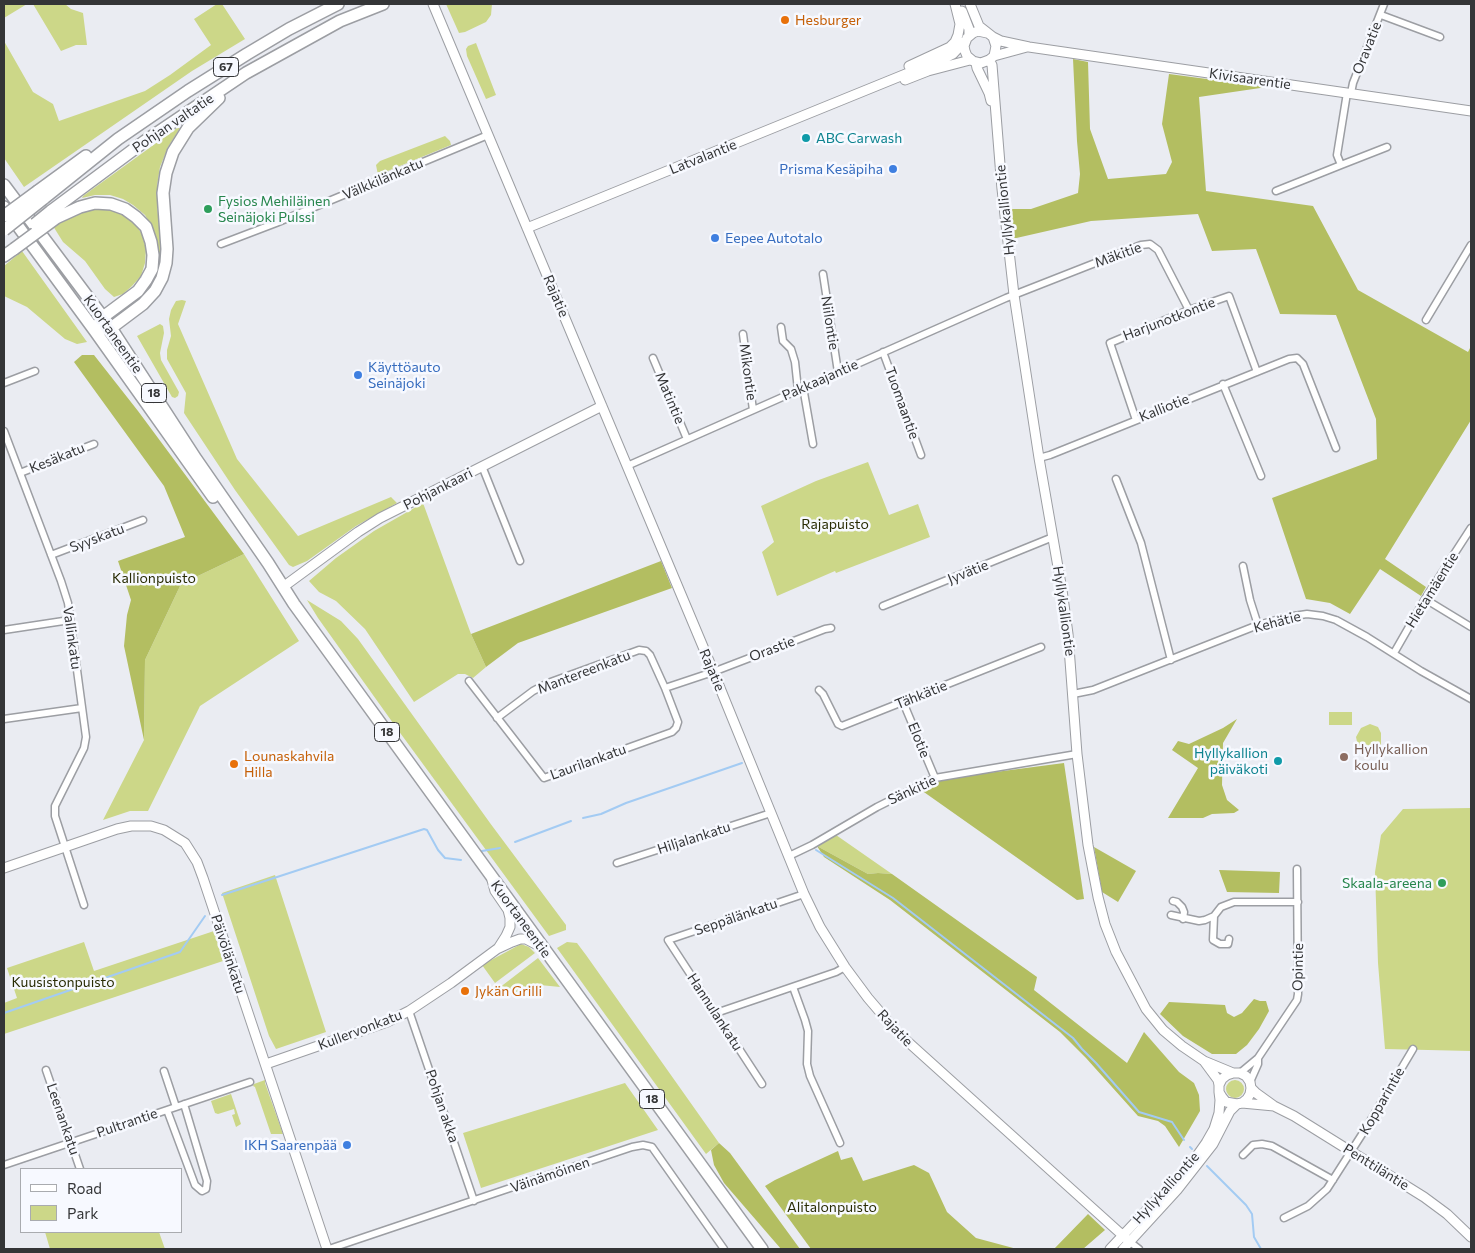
<!DOCTYPE html>
<meta charset="utf-8">
<style>
body{margin:0}
#map{position:relative;width:1475px;height:1253px;overflow:hidden;background:#eaecf2;font-family:Commissioner,sans-serif}
canvas{display:block}
.frame{position:absolute;inset:0;border:5px solid #343537;pointer-events:none}
.legend{position:absolute;left:20px;top:1168px;width:162px;height:65px;box-sizing:border-box;background:#f7f9ff;border:1px solid #a9abaf;margin:0;padding:6px 9px;list-style:none;font-size:15px;color:#343537}
.legend li{display:flex;align-items:center;gap:10px;height:25px}
.legend b{width:25px;border:1px solid #a9abaf}
</style>
<div id="map">
<canvas width="1475" height="1253"></canvas>
<div class="frame"></div>
<ul class="legend">
<li><b style="height:6px;background:#fff"></b>Road</li>
<li><b style="height:14px;background:#ccd788"></b>Park</li>
</ul>
</div>
<script>
const ctx = document.querySelector('canvas').getContext('2d');
ctx.lineJoin = 'round';
function fill(path, color) {
  ctx.fillStyle = color;
  ctx.fill(path, 'evenodd');
}
function shape(rows) {
  const path = new Path2D();
  for (const r of rows) {
    if (r.length === 3) {
      path.moveTo(r[0] + r[2], r[1]);
      path.arc(r[0], r[1], r[2], 0, 2 * Math.PI);
      continue;
    }
    path.moveTo(r[0], r[1]);
    for (let i = 2; i < r.length; i += 2) path.lineTo(r[i], r[i + 1]);
  }
  return path;
}
function strokePath(path, color, width, dash) {
  ctx.strokeStyle = color;
  ctx.lineWidth = width;
  ctx.lineCap = dash ? 'butt' : 'round';
  ctx.setLineDash(dash || []);
  ctx.stroke(path);
}
function drawText(font, color, halo, rows, align = 'center') {
  ctx.font = font + ' Commissioner,sans-serif';
  ctx.lineWidth = 5;
  ctx.setLineDash([]);
  ctx.textBaseline = 'middle';
  ctx.strokeStyle = halo;
  ctx.fillStyle = color;
  for (const [text, x, y, turn = 0] of rows) {
    ctx.save();
    ctx.translate(x, y);
    ctx.rotate((+turn || 0) * Math.PI / 180);
    ctx.textAlign = isNaN(turn) ? turn : align;
    if (halo) ctx.strokeText(text, 0, 0);
    ctx.fillText(text, 0, 0);
    ctx.restore();
  }
}
fill(shape([
 [4,4,27,4,4,18],
 [33,4,65,4,71,9,83,13,87,45,76,45,61,51],
 [217,4,222,4,245,39,192,71,24,187,4,158,4,41,33,92,53,104,59,121,145,91,170,75,211,45,194,19],
 [446,4,492,4,491,15,486,22,465,32,459,33],
 [476,43,496,95,486,99,467,56,466,49,468,46],
 [177,128,180,128,168,147,160,167,157,186,157,205,161,246,160,262,157,262,157,245,153,229,145,215,133,205,123,199,110,195,95,195,82,198,83,196],
 [445,136,450,141,451,145,378,175,376,165,380,161],
 [90,209,106,209,121,213,134,222,142,234,146,249,145,263,141,276,132,286,123,294,114,297,105,289,85,261,63,242,53,226,63,220],
 [22,251,87,342,77,344,65,339,27,307,4,296,4,266],
 [182,300,186,301,178,324,237,459,298,536,391,497,397,503,356,526,307,561,293,567,289,565,235,490,184,413,186,393,167,359,167,350,171,336,169,319,171,310,176,301],
 [160,324,163,326,164,333,160,353,161,360,179,392,178,396,175,398,172,397,137,336],
 [868,462,889,515,918,504,930,537,836,573,835,571,777,596,762,552,774,542,761,506,816,481],
 [423,503,471,634,486,667,473,678,465,674,458,674,414,702,365,629,336,601,319,592,309,581,336,558,374,531],
 [244,554,299,641,200,706,148,811,130,811,103,820,144,740,145,660,181,584],
 [307,600,341,621,358,639,490,823,566,925,566,930,549,936,398,730,318,618],
 [1329,712,1352,712,1352,725,1329,725],
 [1370,724,1378,727,1381,733,1381,750,1359,751,1356,737,1361,728],
 [1471,808,1471,1051,1385,1049,1378,963,1375,872,1381,835,1403,809],
 [836,835,892,874,878,873,868,874,817,846],
 [275,875,326,1032,276,1049,269,1036,222,893],
 [214,931,223,961,4,1034,4,1003,17,998,7,968,84,942,94,971],
 [567,942,577,943,586,955,719,1143,706,1154,557,948],
 [521,944,529,947,535,953,495,983,482,965],
 [538,958,560,987,540,985,504,996,499,988],
 [1235,1089,9],
 [265,1080,265,1083,283,1134,271,1134,255,1087,253,1086,254,1084],
 [625,1083,658,1130,481,1188,463,1133],
 [231,1094,241,1124,236,1127,232,1115,235,1114,234,1109,218,1114,215,1113,211,1101],
 [45,1232,159,1232,165,1249,50,1249]
]), '#ccd788');
fill(shape([
 [1073,59,1088,62,1090,129,1108,179,1166,174,1172,162,1162,124,1169,74,1267,87,1199,97,1206,191,1313,206,1358,290,1468,352,1471,346,1471,420,1385,559,1426,587,1421,596,1380,569,1350,614,1330,603,1306,599,1272,498,1377,459,1376,419,1336,315,1280,314,1256,249,1212,251,1198,214,1091,221,1012,239,1009,209,1031,209,1078,193,1080,174,1077,141],
 [82,355,94,355,138,411,244,554,181,584,145,660,144,740,124,646,127,615,131,600,118,561,185,537,164,486,74,362],
 [661,561,672,588,518,643,486,667,471,634],
 [1237,719,1223,743,1222,785,1227,800,1239,810,1234,813,1212,814,1203,818,1168,818,1198,768,1172,750,1178,741,1189,744,1223,728],
 [1064,763,1084,899,1077,900,921,790,942,780,965,776],
 [817,846,868,874,878,873,892,874,1037,977,1034,990,1127,1063,1144,1032,1179,1072,1194,1083,1199,1095,1200,1111,1179,1147,1165,1126,1158,1121,1138,1116,1086,1058,1060,1032,890,900,824,857],
 [1094,847,1136,871,1118,902,1102,892],
 [1219,870,1280,872,1279,893,1227,892],
 [1254,999,1260,1001,1266,1001,1269,1011,1259,1029,1247,1045,1236,1054,1212,1054,1183,1036,1160,1014,1169,1002,1225,1005,1227,1013,1234,1017,1242,1013],
 [719,1143,730,1153,800,1249,781,1249,724,1183,714,1165,711,1150],
 [838,1151,841,1160,852,1157,863,1181,914,1165,929,1173,947,1212,976,1238,1017,1249,811,1249,765,1186,775,1180],
 [1088,1214,1105,1230,1083,1249,1054,1249]
]), '#b3be61');
strokePath(shape([
 [583,818,601,814,626,803,742,763],
 [515,842,571,821],
 [816,850,893,898,1073,1038,1082,1049,1096,1063,1139,1112,1172,1122,1184,1140],
 [482,851,500,848],
 [222,895,424,829,427,830,438,850,445,858,461,860],
 [4,1013,180,952,205,916],
 [1190,1147,1192,1149],
 [1207,1166,1246,1205,1252,1214,1254,1237,1261,1249]
]), '#a3cbf3', 2);
const street = shape([
 [1381,15,1440,37],
 [1351,93,1353,83,1384,4],
 [1341,165,1387,147],
 [1276,191,1341,165,1337,155,1347,93],
 [221,244,276,223,488,135],
 [823,274,838,372],
 [1426,320,1471,245],
 [781,327,783,341,791,349,795,362,798,390],
 [743,334,753,410],
 [883,352,921,455],
 [653,358,687,439],
 [4,383,35,371],
 [1223,384,1261,476],
 [803,387,813,444],
 [1136,420,1110,343,1189,310,1229,296,1257,372],
 [4,431,61,581,68,603,86,737,84,748,55,806,55,816,84,905],
 [1039,458,1050,455,1289,359,1297,358,1303,364,1336,448],
 [482,466,520,561],
 [627,466,1006,298,1141,245,1150,244,1158,250,1189,310],
 [20,473,94,444],
 [1116,479,1141,543,1171,660],
 [51,555,143,520],
 [1243,566,1250,600,1258,625],
 [1425,599,1471,627],
 [883,606,1053,537],
 [4,630,70,620],
 [1394,653,1425,599,1471,528],
 [469,681,544,778,672,732,676,728,678,722,665,688],
 [819,690,823,694,838,724,842,726,1041,647],
 [1073,694,1093,690,1258,625,1287,617,1307,614,1323,616,1336,620,1367,637,1421,671,1471,699],
 [903,702,935,778],
 [497,718,533,691,548,683,639,650,646,651,650,655,665,688,713,672,825,629,831,628],
 [4,719,82,708],
 [789,856,812,845,877,807,935,778,1077,754],
 [617,863,771,813],
 [1173,901,1177,902,1182,907,1184,912,1183,919],
 [1171,915,1199,921,1205,920,1214,916],
 [1229,939,1228,944,1220,944,1213,940,1214,916,1221,907,1234,902,1298,902],
 [793,987,805,1020,808,1031,807,1064,810,1076,840,1143],
 [409,1011,474,1201],
 [716,1013,836,972,845,967],
 [46,1070,80,1169],
 [164,1071,176,1107],
 [1240,1073,1258,1058,1297,1000,1298,994,1297,869],
 [1250,1082,1258,1064,1258,1058],
 [762,1084,668,940,804,894],
 [167,1110,195,1185,202,1191,206,1189,207,1181,184,1104],
 [1243,1155,1253,1145,1262,1144,1272,1146,1333,1180],
 [4,1165,250,1082],
 [1284,1218,1308,1206,1327,1189,1366,1128,1413,1049],
 [1130,1242,1139,1249],
 [329,1249,632,1147,643,1145,652,1147,724,1249]
]);
const secondary = shape([
 [433,4,709,661,804,894,820,927,845,967,868,998,897,1032,1130,1242],
 [970,4,979,26,993,37,996,46,994,56,989,60,981,63,973,61,967,56,965,51,964,46,967,38,973,33,978,31,987,33],
 [962,11,969,29,969,36],
 [993,37,1001,41,1029,47,1471,111],
 [994,56,1027,47],
 [989,60,992,65,1002,189,1014,295,1039,458,1062,590,1068,634,1077,754,1088,845,1098,897,1105,924,1116,952,1146,1009,1163,1030,1182,1046,1204,1061,1233,1073],
 [976,63,977,68,989,93,991,101],
 [909,66,950,47,955,42,958,35,960,24,955,4],
 [905,80,928,71,970,60],
 [527,228,945,58,953,54,965,41],
 [283,587,358,532,380,518,602,406],
 [4,868,117,829,131,826,151,826,164,830,185,843,197,862,203,878,327,1249],
 [492,880,495,891,508,910,510,918,510,927,506,936,499,947],
 [1204,1061,1218,1080,1219,1085],
 [266,1064,387,1022,409,1011,451,983,497,949,512,942,520,939,526,939,541,947],
 [1251,1088,1256,1093,1274,1106,1294,1116,1424,1197,1447,1214,1471,1237],
 [1242,1103,1274,1106],
 [1110,1249,1194,1160,1206,1143,1214,1129,1219,1113,1220,1100,1219,1092,1219,1085,1222,1079,1227,1075,1233,1073,1240,1073,1246,1076,1250,1082,1251,1088,1250,1094,1247,1099,1242,1103,1237,1104,1226,1102,1222,1097,1219,1092],
 [1123,1249,1177,1190,1213,1144,1230,1111,1237,1104]
]);
const highway = shape([
 [4,185,111,328,196,459,268,563,294,604,762,1249],
 [38,191,86,156],
 [43,199,118,139,188,91,247,54,289,29,338,4],
 [4,207,95,331,213,497],
 [51,211,145,141,246,73,340,21,383,4],
 [56,218,80,207,95,203,111,204,125,209,136,217,146,227,151,242,153,255,152,269,146,280,138,291,103,317,99,323],
 [4,256,14,249],
 [105,329,111,328,143,304,155,291,162,278,166,263,167,249,163,193,166,173,173,152,188,128,219,98]
]);
strokePath(street, '#9c9ea3', 9);
strokePath(secondary, '#9c9ea3', 11);
strokePath(highway, '#9c9ea3', 14);
strokePath(street, '#fff', 6);
strokePath(secondary, '#fff', 9);
strokePath(highway, '#fff', 11);
const highwayBridge = shape([
 [4,216,38,191],
 [35,224,51,211],
 [4,230,43,199],
 [14,249,56,218]
]);
strokePath(highwayBridge, '#9c9ea3', 14, []);
strokePath(highwayBridge, '#fff', 11);
for (const [x, y, r, color] of [
 [785,20,5,"#e8710a"],
 [806,138,5,"#0f9aa8"],
 [893,169,5,"#3f7fe0"],
 [208,209,5,"#2e9e5b"],
 [715,238,5,"#3f7fe0"],
 [358,375,5,"#3f7fe0"],
 [1344,757,5,"#8d6e63"],
 [1278,761,5,"#0f9aa8"],
 [234,764,5,"#e8710a"],
 [1442,883,5,"#2e9e5b"],
 [465,991,5,"#e8710a"],
 [347,1145,5,"#3f7fe0"]
]) {
  const dot = new Path2D();
  dot.arc(x, y, r, 0, 2 * Math.PI);
  ctx.fillStyle = color;
  ctx.fill(dot);
  strokePath(dot, '#f7f9ff', 2);
}
for (const [x, y, w] of [
 [226,67,25],
 [154,393,25],
 [387,732,25],
 [652,1099,25]
]) {
  const box = new Path2D();
  box.roundRect(x - w / 2, y - 9.5, w, 19, 4);
  ctx.fillStyle = '#f7f9ff';
  ctx.fill(box);
  strokePath(box, '#343537', 1);
}
drawText('bold 12px', '#343537', null, [
 ["67",226,67],
 ["18",154,393],
 ["18",387,732],
 ["18",652,1099]
]);
drawText('14px', '#c56008', '#f7f9ff', [
 ["Hesburger",795,20],
 ["Lounaskahvila",244,756],
 ["Hilla",244,772],
 ["Jykän Grilli",475,991]
], 'left');
drawText('14px', '#343537', '#f7f9ff', [
 ["Oravatie",1367,48,-68],
 ["Kivisaarentie",1250,79,8],
 ["Pohjan valtatie",173,123,-34],
 ["Latvalantie",703,157,-22],
 ["Välkkilänkatu",383,179,-23],
 ["Hyllykalliontie",1005,210,-96],
 ["Mäkitie",1118,255,-20],
 ["Rajatie",556,296,67],
 ["Harjunotkontie",1169,319,-21],
 ["Niilontie",830,323,81],
 ["Kuortaneentie",113,334,55],
 ["Mikontie",748,372,82],
 ["Pakkaajantie",820,380,-24],
 ["Matintie",670,398,67],
 ["Tuomaantie",902,403,70],
 ["Kalliotie",1164,408,-22],
 ["Kesäkatu",57,458,-22],
 ["Pohjankaari",438,489,-27],
 ["Syyskatu",97,538,-21],
 ["Jyvätie",968,572,-22],
 ["Hietamäentie",1432,590,-58],
 ["Hyllykalliontie",1064,611,82],
 ["Kehätie",1277,622,-15],
 ["Vallinkatu",72,638,82],
 ["Orastie",772,649,-21],
 ["Rajatie",712,670,67],
 ["Mantereenkatu",584,672,-21],
 ["Tähkätie",921,695,-22],
 ["Elotie",919,740,68],
 ["Laurilankatu",588,762,-20],
 ["Sänkitie",912,790,-25],
 ["Hiljalankatu",694,838,-18],
 ["Seppälänkatu",736,917,-19],
 ["Kuortaneentie",521,919,54],
 ["Päivölänkatu",228,954,72],
 ["Opintie",1298,967,-89],
 ["Hannulankatu",715,1012,57],
 ["Rajatie",895,1028,47],
 ["Kullervonkatu",360,1030,-21],
 ["Kopparintie",1382,1101,-60],
 ["Pohjan akka",442,1106,71],
 ["Leenankatu",63,1119,71],
 ["Pultrantie",127,1123,-19],
 ["Penttiläntie",1376,1167,32],
 ["Väinämöinen",550,1175,-19],
 ["Hyllykalliontie",1166,1188,-48]
]);
drawText('14px', '#0d838f', '#f7f9ff', [
 ["ABC Carwash",816,138],
 ["Hyllykallion",1268,753,"right"],
 ["päiväkoti",1268,769,"right"]
], 'left');
drawText('14px', '#366cbe', '#f7f9ff', [
 ["Prisma Kesäpiha",883,169],
 ["Eepee Autotalo",725,238,"left"],
 ["Käyttöauto",368,367,"left"],
 ["Seinäjoki",368,383,"left"],
 ["IKH Saarenpää",337,1145]
], 'right');
drawText('14px', '#27864d', '#f7f9ff', [
 ["Fysios Mehiläinen",218,201],
 ["Seinäjoki Pulssi",218,217],
 ["Skaala-areena",1432,883,"right"]
], 'left');
drawText('14px', '#292c04', '#f7f9ff', [
 ["Rajapuisto",835,524],
 ["Kallionpuisto",154,578],
 ["Kuusistonpuisto",63,982],
 ["Alitalonpuisto",832,1207]
]);
drawText('14px', '#785e54', '#f7f9ff', [
 ["Hyllykallion",1354,749],
 ["koulu",1354,765]
], 'left');
</script>
